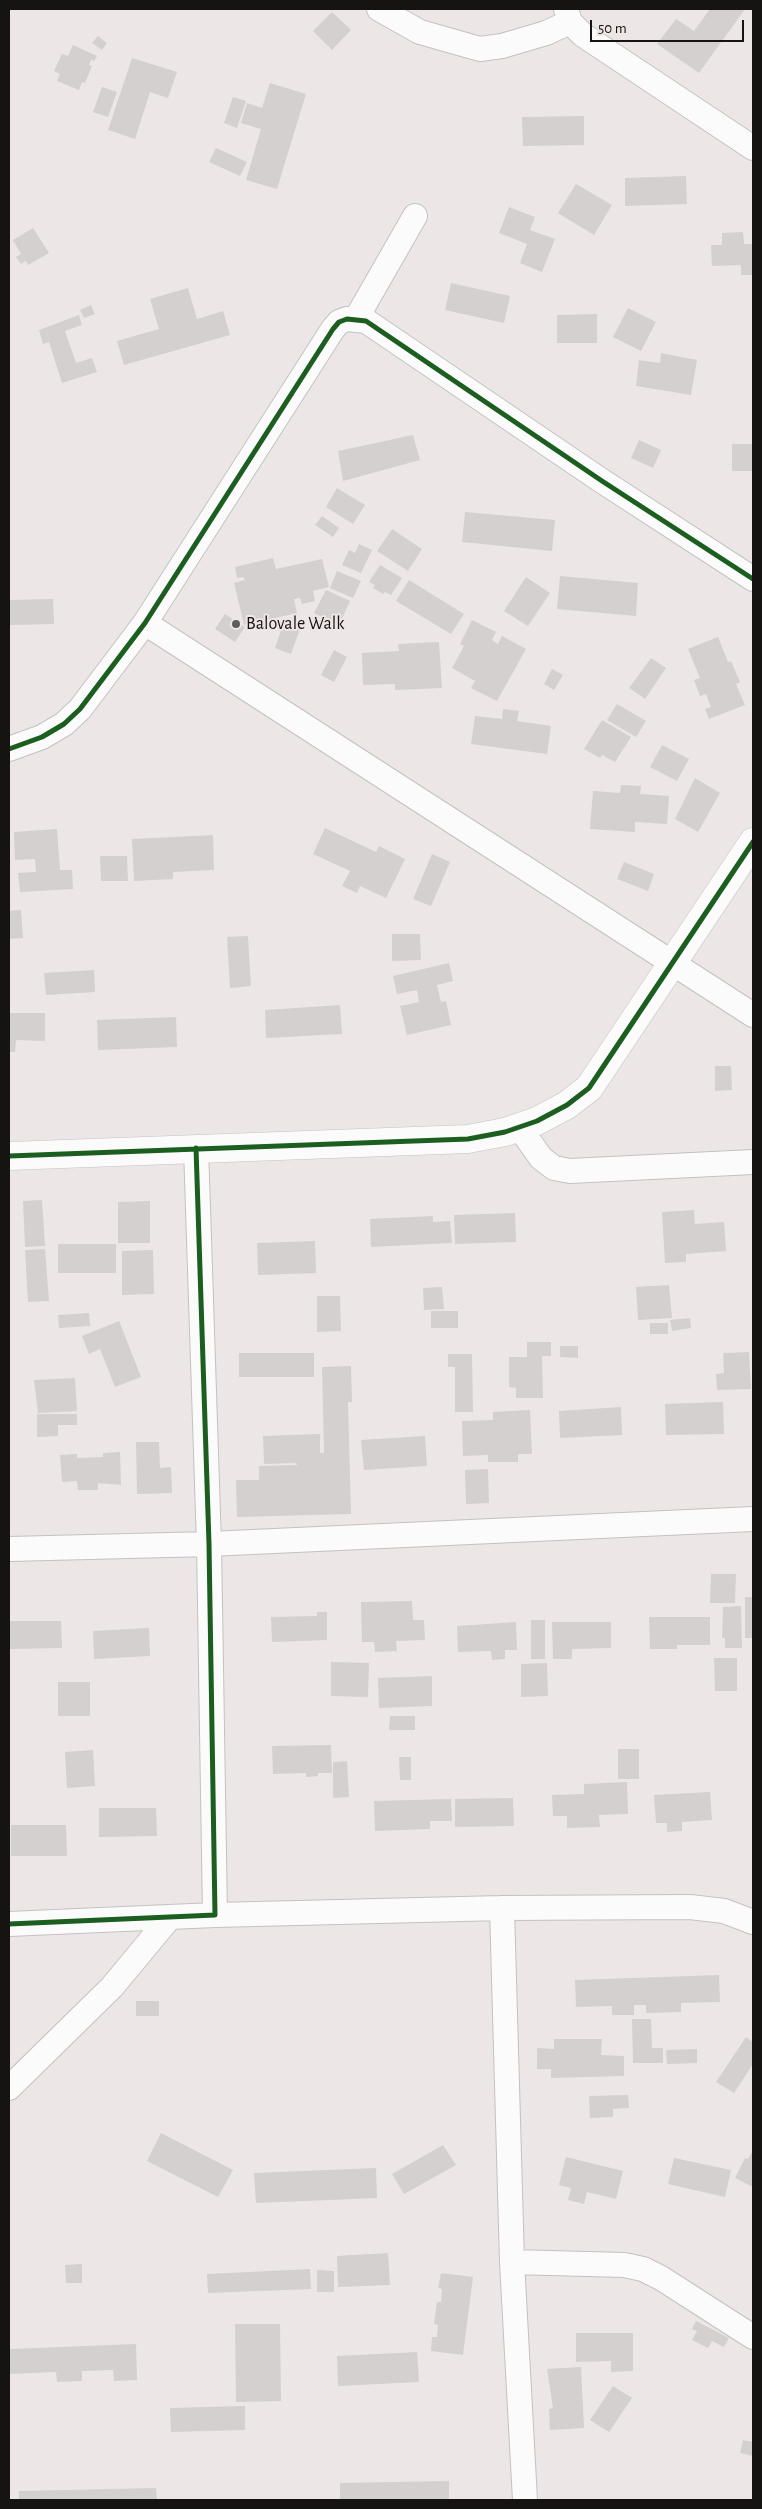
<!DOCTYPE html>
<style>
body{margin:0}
#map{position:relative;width:762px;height:2509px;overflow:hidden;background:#ece7e6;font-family:"Alegreya Sans",sans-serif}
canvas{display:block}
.frame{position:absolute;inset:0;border:10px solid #161313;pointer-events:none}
.scale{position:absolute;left:590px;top:20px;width:154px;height:22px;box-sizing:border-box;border:2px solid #161313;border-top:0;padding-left:6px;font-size:15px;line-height:18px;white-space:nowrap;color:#161313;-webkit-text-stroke:4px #eee6e4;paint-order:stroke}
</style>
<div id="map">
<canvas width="762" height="2509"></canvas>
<div class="frame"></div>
<div class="scale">50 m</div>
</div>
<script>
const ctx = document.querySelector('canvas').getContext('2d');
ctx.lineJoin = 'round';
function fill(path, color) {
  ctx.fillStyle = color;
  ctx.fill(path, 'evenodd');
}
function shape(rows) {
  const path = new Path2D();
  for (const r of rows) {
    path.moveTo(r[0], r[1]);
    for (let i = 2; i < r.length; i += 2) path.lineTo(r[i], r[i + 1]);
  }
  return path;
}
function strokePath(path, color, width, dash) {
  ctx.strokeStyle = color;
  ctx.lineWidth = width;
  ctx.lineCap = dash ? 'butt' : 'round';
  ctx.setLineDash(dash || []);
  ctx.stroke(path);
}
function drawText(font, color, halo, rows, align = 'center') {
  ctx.font = font + ' "Alegreya Sans",sans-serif';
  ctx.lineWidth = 4;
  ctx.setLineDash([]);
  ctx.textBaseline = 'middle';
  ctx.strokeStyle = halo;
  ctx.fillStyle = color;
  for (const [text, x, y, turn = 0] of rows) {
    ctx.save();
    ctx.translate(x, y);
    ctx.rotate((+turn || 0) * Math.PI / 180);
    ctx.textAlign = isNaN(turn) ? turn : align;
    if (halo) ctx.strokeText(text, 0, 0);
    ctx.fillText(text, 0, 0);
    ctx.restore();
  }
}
fill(shape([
 [710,9,745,9,699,73,657,44,676,19,694,31],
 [332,12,351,30,332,50,313,31],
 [98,36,107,43,102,50,92,43],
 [73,45,97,56,94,61,91,60,89,65,92,66,85,83,82,82,79,90,57,81,60,74,54,71,62,54,68,56],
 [132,58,177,72,168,98,150,92,135,139,108,130],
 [270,83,306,94,277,189,246,180,261,129,241,123,247,103,262,108],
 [102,87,117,92,108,117,93,112],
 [233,97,246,101,237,128,224,123],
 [584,116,584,145,523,146,522,117],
 [216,148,247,162,240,176,209,162],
 [686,176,687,204,625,206,625,178],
 [576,184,612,205,594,235,558,213],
 [509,207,535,217,530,230,555,239,542,272,520,263,527,244,499,233],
 [33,228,49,253,28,265,26,261,21,264,16,257,21,254,13,240],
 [743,232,744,244,753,244,753,275,741,275,741,265,712,266,711,245,722,245,722,233],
 [451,283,510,296,504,323,445,310],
 [188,288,197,319,223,311,230,335,124,365,117,341,159,329,150,299],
 [91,305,95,314,84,318,80,310],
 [628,308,656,322,641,351,613,337],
 [597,314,597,343,557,343,557,315],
 [79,315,82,325,65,331,76,363,92,358,97,372,62,383,49,342,43,344,39,330],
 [661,353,697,360,691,395,636,386,639,360,660,363],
 [413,435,420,460,343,481,338,451],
 [639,440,661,450,653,468,631,458],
 [732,444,753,444,753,471,732,471],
 [337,488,365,505,353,524,326,507],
 [465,512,555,520,552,551,462,542],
 [322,516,339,528,333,537,315,525],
 [392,529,422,549,408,571,377,551],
 [359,544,372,550,361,573,342,565,349,550,355,553],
 [273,558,276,569,322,559,329,587,313,591,315,601,302,604,300,598,294,599,297,613,244,625,234,583,245,580,243,577,237,578,235,567],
 [380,565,402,578,391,595,385,592,383,594,373,588,375,585,369,582],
 [337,571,361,581,353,598,330,588],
 [560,576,638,583,636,616,557,609],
 [526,577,550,593,528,626,504,611],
 [409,580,464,614,451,634,396,601],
 [326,590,350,601,339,625,314,613],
 [53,599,54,624,9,625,9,600],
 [225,614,245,627,235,642,215,629],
 [285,618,302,623,291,654,275,648],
 [472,620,496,632,492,640,498,644,502,636,526,649,497,701,471,688,475,681,452,668,464,646,460,644],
 [718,637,728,662,731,661,740,682,736,684,745,705,709,719,705,709,711,707,706,694,700,696,694,680,700,678,688,649],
 [439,642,442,688,395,690,395,684,363,685,362,653,399,651,398,644],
 [334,650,347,657,334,682,321,675],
 [651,658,666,668,645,699,629,688],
 [552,669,563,675,554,690,544,684],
 [617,704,646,721,636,737,607,720],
 [503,709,519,711,517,721,551,726,547,754,471,744,475,716,502,719],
 [602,720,631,737,615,762,602,755,600,758,584,749],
 [662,745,689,759,677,781,650,767],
 [695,778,720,793,698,832,675,819],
 [621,785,641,786,640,794,669,796,667,824,635,822,635,832,590,829,593,791,620,793],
 [325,828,376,852,379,846,405,859,386,898,360,886,357,893,342,886,350,871,313,854],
 [57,829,60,870,72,870,73,889,20,892,18,873,36,872,35,859,15,860,14,832],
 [213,835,214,870,173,872,173,879,134,881,132,839],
 [432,854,450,862,431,906,413,899],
 [100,856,127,856,128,881,101,881],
 [624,862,654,874,648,891,617,879],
 [21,910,23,938,9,939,9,911],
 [392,934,420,934,421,960,392,961],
 [248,936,251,986,230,988,227,937],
 [449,963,453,981,437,985,441,1002,446,1001,451,1025,407,1035,400,1006,419,1002,417,990,397,994,393,976],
 [94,970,95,992,46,995,44,973],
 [340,1005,342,1034,266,1038,265,1010],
 [9,1013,45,1013,45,1041,16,1040,15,1052,9,1052],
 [176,1017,177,1047,98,1050,97,1020],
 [715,1066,731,1066,732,1090,715,1091],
 [42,1200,45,1246,25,1247,23,1201],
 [150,1201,150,1243,118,1243,118,1202],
 [694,1210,695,1224,724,1222,726,1251,686,1254,686,1262,665,1263,662,1212],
 [515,1213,516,1242,455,1244,454,1215],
 [433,1216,433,1222,450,1221,452,1243,371,1247,370,1219],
 [315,1241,316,1273,258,1275,257,1243],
 [58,1244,116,1244,116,1273,58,1273],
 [45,1249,49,1301,28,1302,25,1250],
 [153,1250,154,1294,122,1295,122,1251],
 [669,1285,672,1318,638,1320,636,1287],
 [442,1287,444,1309,424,1310,423,1288],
 [317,1296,340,1296,341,1331,317,1332],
 [431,1311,458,1311,458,1328,431,1328],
 [89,1313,90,1326,59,1328,58,1315],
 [690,1318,691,1328,672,1331,670,1320],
 [119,1321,141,1377,115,1387,100,1349,89,1354,82,1336],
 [650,1323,668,1323,668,1334,650,1334],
 [527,1342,551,1342,551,1356,542,1356,543,1398,516,1398,516,1388,509,1387,509,1357,527,1357],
 [560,1346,578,1346,578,1358,560,1357],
 [749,1352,751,1389,717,1390,716,1374,724,1373,723,1353],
 [239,1353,314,1353,314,1377,239,1377],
 [448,1354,472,1354,473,1412,455,1412,455,1367,448,1367],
 [351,1366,352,1402,348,1402,351,1514,237,1517,236,1480,259,1480,259,1466,297,1465,296,1463,264,1464,263,1436,320,1434,320,1453,324,1453,322,1367],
 [75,1378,77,1411,38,1413,34,1380],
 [723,1402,724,1434,666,1435,665,1404],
 [621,1407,622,1435,560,1438,559,1411],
 [530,1410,532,1454,518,1454,518,1462,488,1462,488,1455,463,1456,462,1421,493,1420,493,1412],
 [37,1414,77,1414,77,1425,58,1425,58,1436,37,1437],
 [425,1436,427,1466,364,1470,361,1440],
 [136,1442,159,1442,160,1468,171,1467,172,1493,137,1494],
 [120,1452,121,1485,98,1483,98,1490,78,1490,77,1481,62,1482,60,1455,77,1454,77,1458,103,1457,103,1453],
 [488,1469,489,1503,466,1504,465,1470],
 [711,1574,736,1574,735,1603,710,1603],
 [745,1597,753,1597,753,1638,745,1638],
 [412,1601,413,1620,424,1620,425,1640,396,1641,397,1651,375,1652,374,1642,362,1642,361,1602],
 [741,1606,742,1648,725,1648,725,1638,722,1638,723,1607],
 [317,1612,327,1612,327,1640,272,1642,271,1617,317,1616],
 [649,1617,710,1617,710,1645,677,1645,677,1649,650,1649],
 [531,1620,545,1620,545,1659,531,1659],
 [9,1621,61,1621,62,1648,9,1649],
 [516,1622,517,1650,505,1650,505,1659,492,1660,491,1651,458,1652,457,1626],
 [552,1622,611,1622,611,1648,572,1649,572,1659,553,1659],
 [149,1628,150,1656,94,1659,93,1631],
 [714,1658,737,1658,737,1691,715,1691],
 [331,1662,369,1663,368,1697,331,1696],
 [547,1663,548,1696,521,1697,521,1664],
 [432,1676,432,1706,379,1708,378,1678],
 [58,1682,90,1682,90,1716,58,1716],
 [390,1716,415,1716,415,1730,389,1730],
 [331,1745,332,1773,318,1773,318,1776,306,1777,306,1773,273,1774,272,1746],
 [618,1749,639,1749,639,1779,618,1779],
 [93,1750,95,1786,67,1788,65,1752],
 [399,1757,411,1757,411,1780,400,1780],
 [347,1761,349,1797,333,1798,333,1762],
 [627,1782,628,1814,599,1815,600,1827,567,1828,567,1816,553,1816,552,1795,584,1794,584,1784],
 [710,1792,712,1820,682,1822,682,1831,667,1832,667,1823,656,1823,654,1795],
 [513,1798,514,1826,455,1827,455,1799],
 [451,1799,452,1821,430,1821,430,1829,375,1831,374,1801],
 [99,1808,156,1808,157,1836,99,1837],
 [11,1825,66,1825,67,1856,11,1856],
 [719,1975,720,2002,681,2003,681,2012,646,2013,646,2005,634,2005,634,2015,612,2015,612,2006,576,2007,575,1980],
 [136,2001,159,2001,159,2016,136,2016],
 [632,2019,651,2019,652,2048,663,2048,663,2063,633,2063],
 [746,2037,753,2042,753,2064,734,2093,716,2082],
 [554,2039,602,2039,601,2055,624,2056,624,2076,551,2078,551,2069,537,2069,537,2048,554,2049],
 [697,2049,697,2063,667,2064,666,2050],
 [628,2095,629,2108,613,2109,613,2117,590,2118,589,2096],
 [161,2133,233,2170,218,2197,147,2161],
 [443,2145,456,2165,404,2194,392,2174],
 [753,2150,753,2187,735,2178,745,2158,748,2159],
 [566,2157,623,2171,616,2199,587,2192,584,2204,568,2200,571,2188,559,2185],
 [674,2158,731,2170,725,2197,668,2184],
 [376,2168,377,2198,256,2203,254,2173],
 [388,2253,390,2285,338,2287,337,2256],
 [82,2264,82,2283,66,2283,65,2265],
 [310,2269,311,2289,208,2293,207,2274],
 [317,2270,334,2271,334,2292,317,2292],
 [441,2273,473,2277,463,2355,431,2351,432,2337,437,2337,438,2325,434,2324,437,2302,441,2302,442,2289,438,2288],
 [696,2321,729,2338,724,2347,712,2341,708,2348,692,2340,697,2331,692,2329],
 [235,2324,280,2324,281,2401,236,2402],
 [576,2333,633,2333,633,2371,611,2372,611,2361,576,2362],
 [136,2344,137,2380,114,2381,113,2370,82,2371,82,2381,57,2382,56,2372,10,2374,10,2349],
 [417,2352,419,2382,338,2386,337,2356],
 [581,2367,584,2428,550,2430,549,2409,553,2408,547,2369],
 [613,2386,632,2398,609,2432,590,2420],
 [245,2406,245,2430,171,2432,170,2408],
 [743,2440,753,2442,753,2456,740,2453],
 [449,2481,449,2500,340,2500,340,2483],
 [156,2488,157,2500,19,2500,19,2491]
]), '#d4d0cf');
const minor = shape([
 [379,9,420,32,480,49,502,46,546,33,570,22],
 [566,9,570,22,583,35,753,148],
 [356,319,415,216],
 [145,623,753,1015],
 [9,749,42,737,64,724,80,709,145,623,333,329,339,322,347,319,366,321,602,481,753,579],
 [519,1127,541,1158,554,1168,570,1171,753,1162],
 [9,1549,209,1544,753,1519],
 [502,1908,512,2262,525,2500],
 [215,1915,502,1908,690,1907,724,1911,753,1922],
 [9,1924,215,1915,209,1544,196,1148],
 [9,2088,112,1987,170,1917],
 [512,2262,624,2265,643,2269,661,2278,753,2337]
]);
const tertiary = shape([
 [9,1156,468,1139,505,1132,537,1121,567,1105,589,1088,753,842]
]);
strokePath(minor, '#c4c1c0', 26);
strokePath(tertiary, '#c4c1c0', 29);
strokePath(minor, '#fcfbfb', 24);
strokePath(tertiary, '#fcfbfb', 28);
strokePath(shape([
 [9,749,42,737,64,724,80,709,145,623,333,329,339,322,347,319,366,321,602,481,753,579],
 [9,1156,468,1139,505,1132,537,1121,567,1105,589,1088,753,842],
 [9,1924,215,1915,209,1544,196,1148]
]), '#1b5e20', 5);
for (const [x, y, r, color] of [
 [236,624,5,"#615d5d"]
]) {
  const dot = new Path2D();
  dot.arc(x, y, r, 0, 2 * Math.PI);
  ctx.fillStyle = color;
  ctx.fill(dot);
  strokePath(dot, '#eee6e4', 2);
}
drawText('18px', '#161313', '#eee6e4', [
 ["Balovale Walk",246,624]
], 'left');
</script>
